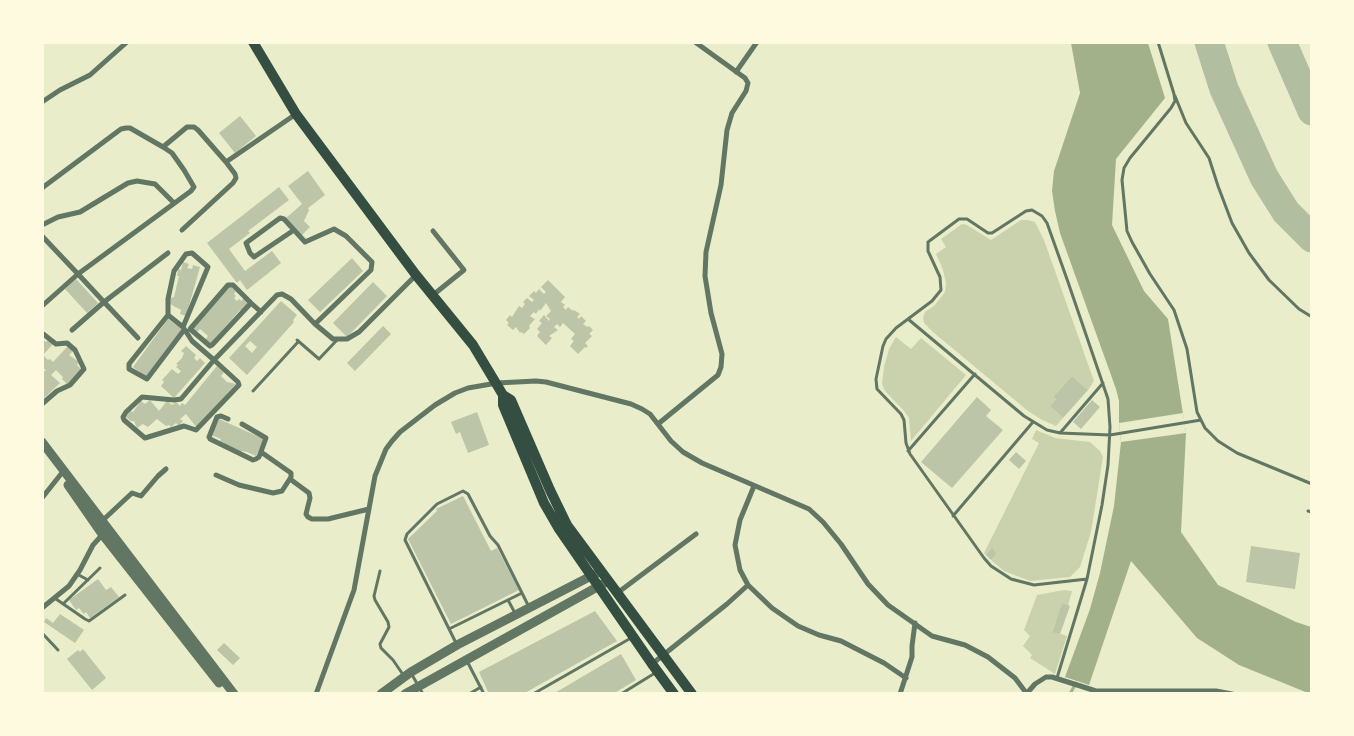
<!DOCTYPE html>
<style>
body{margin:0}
#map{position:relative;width:1354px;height:736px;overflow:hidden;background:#e9edc9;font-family:Rubik,sans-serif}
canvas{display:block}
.frame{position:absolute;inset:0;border:44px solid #fefae0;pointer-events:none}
</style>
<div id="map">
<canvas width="1354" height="736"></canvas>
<div class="frame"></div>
</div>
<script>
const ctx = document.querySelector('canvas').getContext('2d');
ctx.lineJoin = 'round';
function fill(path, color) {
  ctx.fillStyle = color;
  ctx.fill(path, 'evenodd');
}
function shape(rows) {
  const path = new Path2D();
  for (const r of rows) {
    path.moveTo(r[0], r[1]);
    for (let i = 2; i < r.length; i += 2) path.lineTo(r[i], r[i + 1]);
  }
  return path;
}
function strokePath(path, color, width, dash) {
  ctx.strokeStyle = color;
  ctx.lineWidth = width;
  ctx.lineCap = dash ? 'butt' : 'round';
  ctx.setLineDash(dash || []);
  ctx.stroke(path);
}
fill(shape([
 [1021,220,1028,220,1035,222,1044,240,1094,381,1088,390,1072,376,1053,397,1056,399,1050,406,1063,418,1056,426,1042,420,1028,411,933,332,924,323,923,318,925,312,934,306,945,292,946,283,943,270,936,254,946,247,941,239,962,224,967,225,991,240],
 [896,337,911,349,921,338,966,375,911,441,909,418,904,411,885,391,882,384,884,367,889,349],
 [1036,430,1055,438,1090,442,1100,451,1103,457,1091,532,1080,567,1070,577,1030,581,1004,571,997,565,991,560,997,554,992,549,986,555,984,553,1039,443,1032,439],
 [1064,590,1072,591,1068,606,1062,604,1052,631,1067,636,1055,674,1030,658,1032,655,1023,646,1030,636,1024,630,1037,595]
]), '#cad2ad');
fill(shape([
 [1071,43,1148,43,1165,98,1116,159,1112,225,1144,291,1168,319,1186,433,1181,532,1218,585,1296,622,1311,627,1311,693,1308,693,1239,665,1197,638,1131,561,1089,685,1065,677,1090,609,1100,573,1114,506,1121,442,1119,423,1119,401,1116,389,1060,233,1055,211,1052,191,1054,171,1080,93]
]), '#a3b18a');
fill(shape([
 [1183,413,1186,433,1121,442,1119,423]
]), '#e9edc9');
strokePath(shape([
 [1070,694,1076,683]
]), '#a3b18a', 3);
strokePath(shape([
 [1209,42,1224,89,1264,177,1286,212,1312,238],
 [1282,42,1312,111]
]), '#b2bea0', 29);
fill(shape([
 [240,116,256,136,235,153,219,133],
 [308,171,325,195,308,208,309,210,304,221,310,227,301,236,286,218,302,204,288,186],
 [279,187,289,200,248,231,250,233,229,249,245,271,272,251,281,263,247,290,240,280,237,283,207,243],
 [352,258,363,271,320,312,308,300],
 [183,262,189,264,187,268,192,269,193,265,200,267,186,316,180,314,181,310,170,304,170,298,174,297,179,276,177,276,178,269,181,270],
 [76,279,98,303,87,313,65,289],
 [548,280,565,297,561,302,565,305,563,307,566,310,568,307,573,311,574,310,580,314,577,317,579,319,581,316,586,321,583,324,587,327,589,326,593,330,589,334,592,336,585,343,588,346,586,348,585,347,578,354,570,346,574,341,571,339,575,334,563,323,560,327,557,324,554,327,558,330,549,336,552,338,546,345,537,336,540,332,537,329,542,323,539,321,544,315,549,321,550,319,546,316,551,311,546,303,540,311,539,309,536,314,534,312,530,316,535,319,529,326,530,328,524,334,521,332,520,333,516,327,513,330,507,325,509,323,506,320,510,315,512,317,519,306,522,308,525,304,523,302,527,298,532,302,534,300,529,296,534,291,536,293,539,289,544,294,546,292,541,287],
 [373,282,387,296,347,337,333,323],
 [230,286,236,291,234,294,236,296,234,298,237,301,239,299,241,301,244,298,249,303,242,311,240,310,210,344,205,340,208,336,200,329,196,333,191,329],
 [281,301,297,315,293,320,294,322,247,375,229,358],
 [250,341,257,347,252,353,245,346],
 [168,319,182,329,146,377,133,367],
 [383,326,391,334,355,371,347,363],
 [43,340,46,342,48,340,53,344,43,355,48,360,50,359,53,362,68,346,73,351,69,355,79,362,77,365,82,370,68,385,62,379,63,377,56,370,51,375,60,383,42,400,42,373,46,370,42,367],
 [186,346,196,355,194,358,197,361,200,358,205,363,174,398,161,386,164,382,162,380,172,369,178,374,181,371,176,367,178,365,176,364,182,358,184,353,181,351],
 [217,366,224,372,221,376,227,382,236,384,197,428,186,414,180,419,183,421,179,426,176,423,171,427,169,425,166,426,157,419,148,427,143,424,137,428,134,421,131,421,126,417,130,411,133,412,141,401,145,404,150,400,159,411,167,401,172,405,176,402,180,406,182,403,185,405],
 [1072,376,1088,390,1063,418,1050,406,1056,399,1053,397],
 [977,397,991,410,986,416,1003,430,952,488,921,462],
 [1092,400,1100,407,1081,429,1073,422],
 [477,412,489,445,468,453,460,432,456,434,451,422],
 [219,419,264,439,256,456,247,452,241,451,240,453,223,445,224,443,220,441,221,439,211,435],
 [1016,452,1026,461,1019,469,1009,460],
 [463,496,491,551,497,548,519,590,451,624,408,539,437,511,436,509],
 [1251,546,1300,553,1295,589,1246,582],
 [992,548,997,554,991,560,986,555],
 [98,579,106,590,111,587,119,597,90,618,86,612,84,614,79,608,76,610,69,600],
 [1062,603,1070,606,1060,634,1052,632],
 [595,611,617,641,523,694,489,694,479,672],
 [60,614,84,630,75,643,44,622,46,618,53,623],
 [224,643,240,658,233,665,217,650],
 [83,649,106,678,92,690,67,659,78,650,80,652],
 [621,654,636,680,613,694,553,694]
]), '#bcc5a7');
strokePath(shape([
 [1158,42,1174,94,1175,101,1171,108,1130,158,1124,168,1122,180,1127,231,1132,242,1150,274,1174,310,1187,349,1197,412,1205,428,1218,441,1237,453,1312,484],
 [1175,96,1186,123,1209,158,1218,186,1232,223,1249,253,1269,280,1299,309,1312,317],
 [908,319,1024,416,1047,430,1060,433,1110,435,1201,420],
 [297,340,319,359,337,340],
 [253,391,298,342],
 [1060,433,1103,383],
 [908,451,975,374],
 [1308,511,1312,512],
 [953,516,1033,422],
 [380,571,374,596,375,600,388,622,389,627,380,644,381,648,393,660,404,676],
 [77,574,88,580],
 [56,599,85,619,89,621,125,595],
 [508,600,516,615],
 [63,604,100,568],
 [449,629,522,593],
 [42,633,58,650],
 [457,645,405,540,407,534,437,504,463,491,468,494,490,536,498,545,529,607],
 [467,661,484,694],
 [411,673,423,694],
 [1057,678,1087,579,1102,505,1108,465,1110,427,1108,399,1068,282,1047,223,1042,216,1032,210,1026,211,992,233,988,233,967,219,959,219,928,242,928,251,940,277,941,290,932,301,896,328,886,339,883,346,876,379,877,389,901,414,904,420,906,443,910,454,984,558,991,566,1011,579,1034,585,1087,579],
 [469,694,481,687],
 [533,694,631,638],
 [621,694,655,673]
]), '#617663', 3);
strokePath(shape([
 [736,72,757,42],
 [42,102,60,90,90,75,127,42],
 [42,188,121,129,126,128,130,128,163,147,187,127,194,127,198,130,226,162,296,114],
 [42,225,58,217,80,212,128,183,137,181,155,184,174,203],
 [182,230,233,183,236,178,235,174,226,162],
 [294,230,254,257,250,253,246,243,280,218,284,219,305,242,334,229,346,236,372,262,371,270,315,324],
 [433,231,464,270,433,295],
 [42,236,78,274,191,191,194,187,184,170,172,153,163,147],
 [251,303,212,345,210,346,190,329,228,285,233,285,251,303,261,312],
 [42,306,78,274,104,302,168,253],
 [168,315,129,364,129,369,147,379,184,330],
 [183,327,208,267,192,253,186,254,174,271,168,299,168,315,183,327,192,341,214,360,238,382,239,385,196,430,184,426,145,438,124,420,123,417,126,412,142,397,174,400,181,399,214,360,277,295,282,294,291,299,315,324,333,339,347,339,359,332,416,275],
 [72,330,104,302,138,338],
 [42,333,56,344,67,343,75,350,84,369,70,385,57,391,42,404],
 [228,419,221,416,217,417,209,437,210,439,253,460,256,459,259,457,266,438,242,424],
 [658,424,718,375,721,367,722,354,711,313,705,276,706,252,721,185,727,130,732,113,746,91,748,83,745,78,695,42],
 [216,475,239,485,273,493,282,491,291,477,291,473,261,452],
 [290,479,309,493,310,498,306,514,308,517,312,519,328,519,369,509],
 [754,486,740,520,735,545,740,570,748,585,772,608,798,626,819,635,841,641,884,663,906,678],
 [42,498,61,474],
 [102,521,132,493,141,496,158,476,166,469],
 [616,594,696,534],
 [42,608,69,586,80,570,93,545,103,534],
 [652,664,727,604,748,585],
 [1028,692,1035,684,1046,677,1052,677,1096,691,1216,691,1232,694],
 [316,694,354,590,375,476,386,449,392,441,400,432,435,405,455,393,468,388,497,383,536,381,546,382,631,404,642,409,650,414,671,441,683,452,702,463,809,509,823,522,841,544,868,584,888,605,932,636,965,645,988,657,1015,678,1027,694],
 [900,694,912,657,912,646,915,623]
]), '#617663', 5);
strokePath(shape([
 [42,442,234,694],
 [68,485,102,534,219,683],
 [381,694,411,672,457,645,597,573],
 [405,694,608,581]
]), '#617663', 9);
strokePath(shape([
 [253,42,296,114,416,275,473,345,503,395,511,400,550,490,567,525,692,694],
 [503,395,503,405,544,503,559,529,652,664,674,694]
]), '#344e41', 10);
</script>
